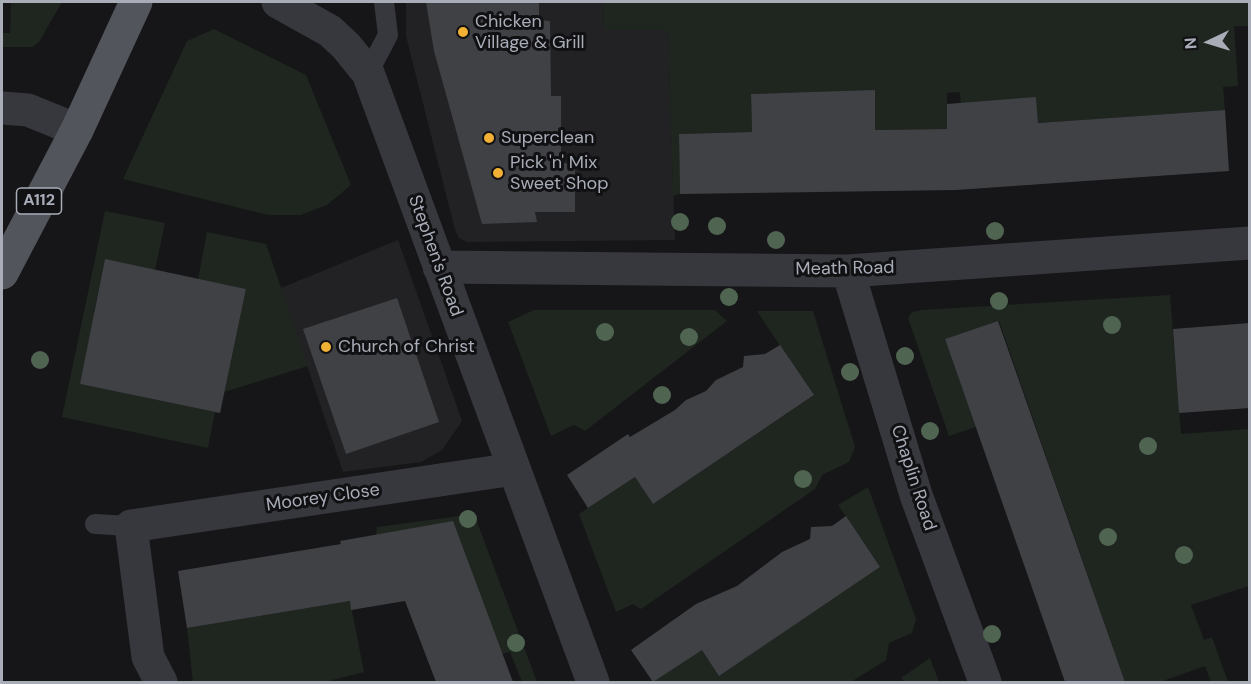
<!DOCTYPE html>
<style>
body{margin:0}
#map{position:relative;width:1251px;height:684px;overflow:hidden;background:#161618;font-family:"DM Sans",sans-serif}
canvas{display:block}
.frame{position:absolute;inset:0;border:3px solid #a8adb8;pointer-events:none}
.north{position:absolute;left:1179px;top:12px;width:60px;height:60px;-webkit-text-stroke:4px #111113;paint-order:stroke;rotate:266deg;font-size:16px;font-weight:700;line-height:24px;text-align:center;color:#a8adb8}
.north::after{content:'';display:block;margin:auto;width:21px;height:27px;background:#a8adb8;clip-path:polygon(50% 0,100% 100%,50% 72%,0 100%)}
</style>
<div id="map">
<canvas width="1251" height="684"></canvas>
<div class="frame"></div>
<div class="north">N</div>
</div>
<script>
const ctx = document.querySelector('canvas').getContext('2d');
ctx.lineJoin = 'round';
function fill(path, color) {
  ctx.fillStyle = color;
  ctx.fill(path, 'evenodd');
}
function shape(rows) {
  const path = new Path2D();
  for (const r of rows) {
    path.moveTo(r[0], r[1]);
    for (let i = 2; i < r.length; i += 2) path.lineTo(r[i], r[i + 1]);
  }
  return path;
}
function strokePath(path, color, width, dash) {
  ctx.strokeStyle = color;
  ctx.lineWidth = width;
  ctx.lineCap = dash ? 'butt' : 'round';
  ctx.setLineDash(dash || []);
  ctx.stroke(path);
}
function drawText(font, color, halo, rows, align = 'center') {
  ctx.font = font + ' "DM Sans",sans-serif';
  ctx.lineWidth = 6;
  ctx.setLineDash([]);
  ctx.textBaseline = 'middle';
  ctx.strokeStyle = halo;
  ctx.fillStyle = color;
  for (const [text, x, y, turn = 0] of rows) {
    ctx.save();
    ctx.translate(x, y);
    ctx.rotate((+turn || 0) * Math.PI / 180);
    ctx.textAlign = isNaN(turn) ? turn : align;
    if (halo) ctx.strokeText(text, 0, 0);
    ctx.fillText(text, 0, 0);
    ctx.restore();
  }
}
fill(shape([
 [406,2,603,2,604,30,668,30,675,240,467,242,459,238,455,230,406,36],
 [398,240,462,421,442,450,421,462,343,472,281,288]
]), '#222225');
fill(shape([
 [11,2,62,2,39,42,33,47,2,47,2,33,10,33],
 [603,2,1249,2,1250,26,1234,26,1238,86,1223,87,1225,110,1038,123,1036,98,1005,100,962,129,960,92,947,93,947,129,875,130,779,93,751,94,752,132,679,134,680,194,673,196,668,30,604,30],
 [214,29,306,75,351,185,327,205,301,215,268,215,123,179,187,41],
 [105,211,165,223,155,270,105,260,94,312,132,320,80,384,215,412,208,448,62,417],
 [207,232,266,244,308,366,224,392,246,289,198,279],
 [1170,295,1181,434,1249,429,1249,586,1191,605,1204,640,1212,637,1228,682,1211,682,1205,666,1160,682,1125,682,999,321,945,339,976,427,949,436,908,318,912,312,921,310],
 [534,310,715,310,727,321,585,431,574,425,551,436,508,322],
 [757,311,813,311,855,447,849,462,822,475,815,489,641,609,633,604,616,612,579,514,635,477,653,504,813,396],
 [868,487,916,619,912,633,889,643,886,660,851,682,653,682,701,648,720,675,880,567,838,505],
 [474,514,537,682,522,682,510,652,502,654,376,535,377,527],
 [350,601,364,672,325,682,193,682,187,628],
 [930,658,939,682,904,682,901,678]
]), '#1e261f');
fill(shape([
 [426,2,539,2,539,20,550,21,551,96,561,96,561,163,575,164,575,212,535,212,537,222,482,224,434,51],
 [875,90,875,130,947,129,947,104,1036,97,1038,123,1225,110,1229,171,956,190,680,194,679,134,752,132,751,94],
 [105,259,246,289,220,413,80,384],
 [397,298,439,422,346,454,303,329],
 [998,321,1017,375,1125,682,1065,682,945,339],
 [1250,323,1250,408,1179,413,1173,329],
 [780,345,814,395,653,504,635,477,588,508,567,475,628,434,630,437,675,410,686,400,706,391,716,380,743,367,744,356,765,354],
 [846,516,880,567,719,676,702,650,653,682,631,650,696,604,737,586,782,552,810,539,811,527,832,526],
 [453,521,513,682,436,682,405,601,351,610,350,601,187,628,178,571,341,544,340,541]
]), '#404145');
strokePath(shape([
 [368,73,388,35,384,2],
 [95,524,131,526]
]), '#37383d', 20);
strokePath(shape([
 [278,2,330,31,346,46,368,73,593,682],
 [2,108,28,110,77,130],
 [439,267,848,271,1250,243],
 [848,271,916,495,985,682],
 [161,682,148,657,131,526,514,469]
]), '#37383d', 33);
strokePath(shape([
 [2,273,77,130,136,2]
]), '#53555c', 33);
ctx.fillStyle = '#506452';
for (const [x, y] of [
 [680,222],
 [717,226],
 [995,231],
 [776,240],
 [729,297],
 [999,301],
 [1112,325],
 [605,332],
 [689,337],
 [905,356],
 [40,360],
 [850,372],
 [662,395],
 [930,431],
 [1148,446],
 [803,479],
 [468,519],
 [1108,537],
 [1184,555],
 [992,634],
 [516,643]
]) {
  ctx.beginPath();
  ctx.arc(x, y, 9, 0, 2 * Math.PI);
  ctx.fill();
}
for (const [x, y, r, color] of [
 [463,32,6,"#f2b134"],
 [489,138,6,"#f2b134"],
 [498,173,6,"#f2b134"],
 [326,347,6,"#f2b134"]
]) {
  const dot = new Path2D();
  dot.arc(x, y, r, 0, 2 * Math.PI);
  ctx.fillStyle = color;
  ctx.fill(dot);
  strokePath(dot, '#111113', 2);
}
for (const [x, y, w] of [
 [39,201,45]
]) {
  const box = new Path2D();
  box.roundRect(x - w / 2, y - 13, w, 26, 4.5);
  ctx.fillStyle = '#111113';
  ctx.fill(box);
  strokePath(box, '#a8adb8', 1.5);
}
drawText('bold 16px', '#a8adb8', null, [
 ["A112",39,201]
]);
drawText('18px', '#a8adb8', '#111113', [
 ["Chicken",475,22],
 ["Village & Grill",475,43],
 ["Superclean",501,138],
 ["Pick 'n' Mix",510,163],
 ["Sweet Shop",510,184],
 ["Church of Christ",338,347]
], 'left');
drawText('18px', '#a8adb8', '#111113', [
 ["Stephen's Road",435,256,70],
 ["Meath Road",845,269,-1],
 ["Chaplin Road",913,478,72],
 ["Moorey Close",323,498,-8]
]);
</script>
